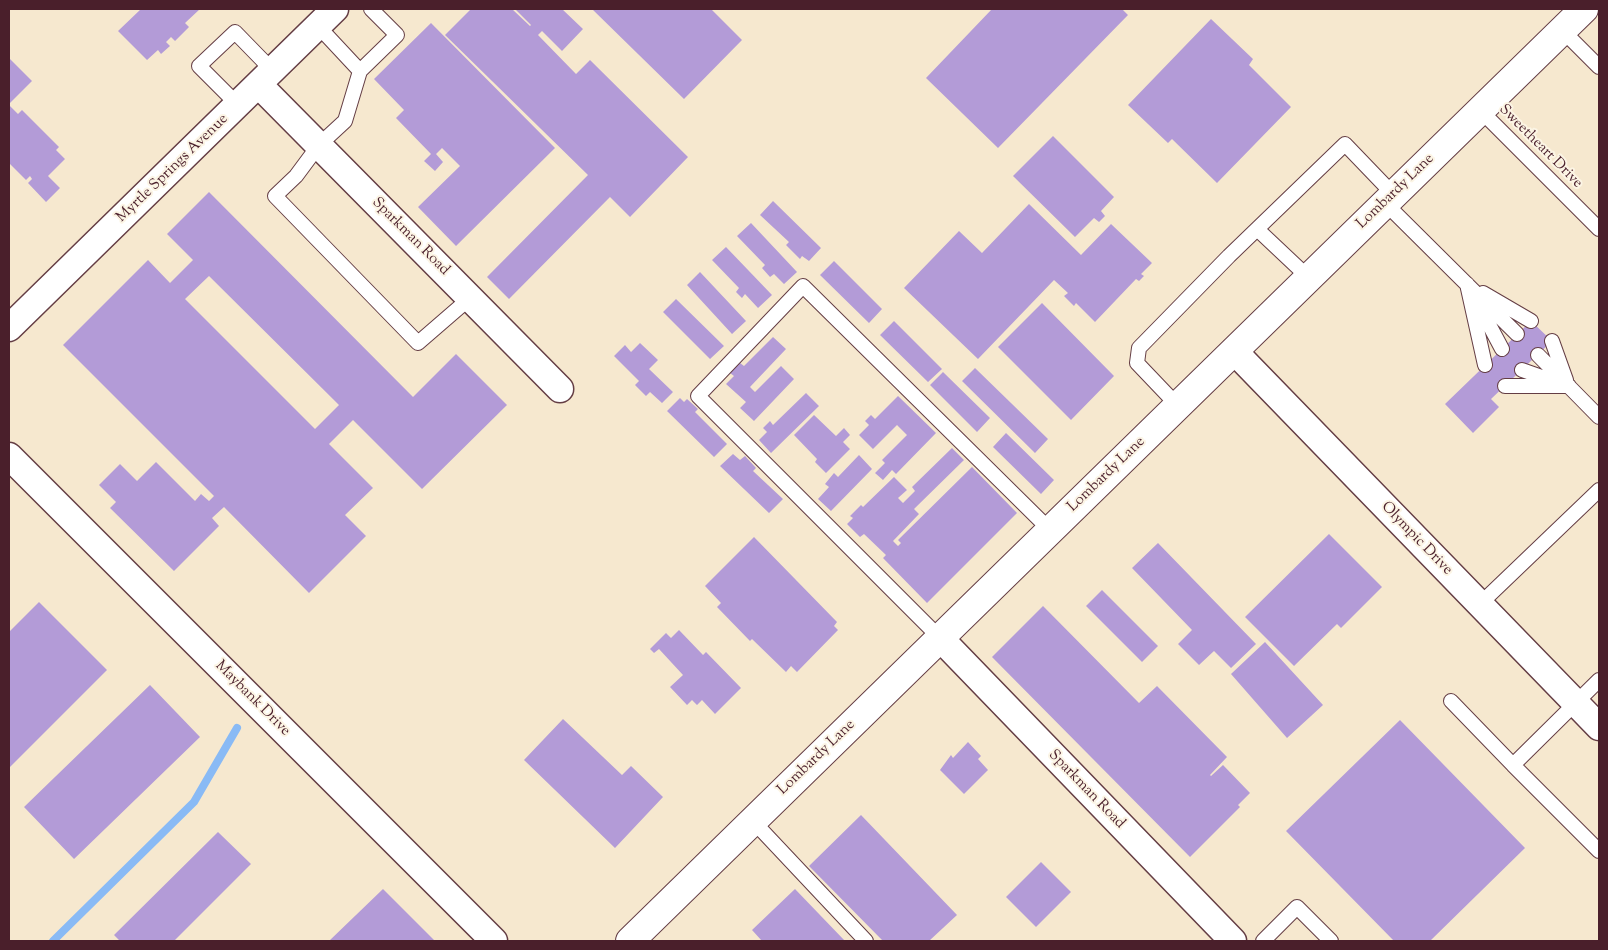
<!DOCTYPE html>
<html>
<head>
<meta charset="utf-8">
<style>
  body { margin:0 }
  #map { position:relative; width:1608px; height:950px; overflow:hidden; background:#f6e8cf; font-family:"Sorts Mill Goudy",serif }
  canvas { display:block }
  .frame { position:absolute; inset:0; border:10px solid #4a1f2b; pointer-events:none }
</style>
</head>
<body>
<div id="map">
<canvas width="1608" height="950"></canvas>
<div class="frame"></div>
</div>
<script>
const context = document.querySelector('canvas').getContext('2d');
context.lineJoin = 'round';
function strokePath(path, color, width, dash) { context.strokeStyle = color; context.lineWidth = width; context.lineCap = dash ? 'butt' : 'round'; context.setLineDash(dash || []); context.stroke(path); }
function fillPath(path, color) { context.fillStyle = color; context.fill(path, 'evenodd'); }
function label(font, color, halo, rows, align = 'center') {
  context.font = font + ' "Sorts Mill Goudy",serif'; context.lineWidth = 4; context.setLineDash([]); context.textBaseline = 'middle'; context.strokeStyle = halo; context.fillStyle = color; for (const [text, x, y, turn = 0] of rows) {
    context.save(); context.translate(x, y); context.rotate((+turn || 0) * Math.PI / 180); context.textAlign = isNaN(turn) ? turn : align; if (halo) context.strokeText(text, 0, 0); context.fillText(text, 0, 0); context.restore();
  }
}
const stream = new Path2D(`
  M 53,941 L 194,802 L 237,728`);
const building = new Path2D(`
  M 141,9 L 200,9 L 185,23 L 189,27 L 175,41 L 171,37 L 166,42 L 170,46 L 161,54 L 158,50 L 147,60 L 118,31 Z
  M 471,9 L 512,9 L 530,26 L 531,25 L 515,9 L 562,9 L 583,29 L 562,51 L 542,31 L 538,35 L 576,74 L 590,60 L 688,157 L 630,217 L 610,197 L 509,299 L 487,277 L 588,175 L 445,35 Z
  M 592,9 L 711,9 L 742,40 L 684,99 Z
  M 992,9 L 1122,9 L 1128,15 L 998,148 L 926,78 Z
  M 1211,19 L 1253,59 L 1249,65 L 1291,107 L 1217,183 L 1172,139 L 1168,143 L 1128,105 Z
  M 431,23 L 555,148 L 456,246 L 418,207 L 460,166 L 442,148 L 436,154 L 443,162 L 435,171 L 424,161 L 431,154 L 396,118 L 404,110 L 374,79 Z
  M 9,58 L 32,81 L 9,104 Z
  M 9,105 L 18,114 L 22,110 L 59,147 L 56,150 L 65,159 L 48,176 L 60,188 L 46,202 L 28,183 L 32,179 L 30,176 L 26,180 L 9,163 Z
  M 1053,136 L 1114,197 L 1101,211 L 1105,216 L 1099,222 L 1094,218 L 1075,237 L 1013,176 Z
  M 209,192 L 413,397 L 456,354 L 507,405 L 422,489 L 353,420 L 329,444 L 373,488 L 345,515 L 366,536 L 309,593 L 224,507 L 212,518 L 219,526 L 174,571 L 110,508 L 116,502 L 99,485 L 120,464 L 137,481 L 156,462 L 195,501 L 201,494 L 209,501 L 214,496 L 63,345 L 148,260 L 170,283 L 193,260 L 167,234 ZM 209,276 L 339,405 L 315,429 L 185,299 Z
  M 773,201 L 821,248 L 809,261 L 802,256 L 800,259 L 786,245 L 789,242 L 760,215 Z
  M 1029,204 L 1081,255 L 1111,224 L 1152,263 L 1141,274 L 1144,276 L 1139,281 L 1136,279 L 1095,322 L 1076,303 L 1074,306 L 1064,296 L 1068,293 L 1054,280 L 978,359 L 904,288 L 959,231 L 982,253 Z
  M 751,223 L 797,272 L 784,284 L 774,274 L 770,277 L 762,268 L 765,265 L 737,236 Z
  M 726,247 L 772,295 L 758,308 L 745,294 L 742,298 L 736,292 L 739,288 L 712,260 Z
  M 834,261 L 882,309 L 869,323 L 820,275 Z
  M 700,272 L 746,321 L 732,334 L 687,285 Z
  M 676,299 L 724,346 L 710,359 L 663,312 Z
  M 1042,303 L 1114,376 L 1071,420 L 998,347 Z
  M 894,321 L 942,369 L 928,382 L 880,335 Z
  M 1531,321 L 1552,341 L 1491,399 L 1499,407 L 1473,433 L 1445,404 Z
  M 773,337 L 786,349 L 750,387 L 755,392 L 781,366 L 794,379 L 754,421 L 740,408 L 746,402 L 726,384 L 734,376 L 730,373 L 740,363 L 744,366 Z
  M 640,343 L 658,360 L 649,369 L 673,392 L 662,403 L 650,392 L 646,396 L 635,385 L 639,381 L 614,356 L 625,345 L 631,352 Z
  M 975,368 L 1048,439 L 1035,453 L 962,381 Z
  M 943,372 L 990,418 L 977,432 L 930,385 Z
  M 806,393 L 819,406 L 771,453 L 759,440 L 767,432 L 763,428 L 770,421 L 773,425 Z
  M 898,396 L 936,433 L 896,474 L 892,470 L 883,480 L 875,473 L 885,463 L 882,460 L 907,435 L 897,425 L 873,449 L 859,435 L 869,425 L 865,421 L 871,415 L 875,419 Z
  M 680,398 L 684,402 L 687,399 L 698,409 L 695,412 L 727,444 L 714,457 L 667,411 Z
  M 814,415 L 836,436 L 844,428 L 850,435 L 843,442 L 850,449 L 826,473 L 815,462 L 817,459 L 794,435 Z
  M 1006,433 L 1054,480 L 1041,494 L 993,447 Z
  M 952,448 L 964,460 L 914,509 L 919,514 L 893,541 L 898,546 L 901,543 L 898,540 L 972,467 L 1017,513 L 927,603 L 883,558 L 886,555 L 864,534 L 860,537 L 847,524 L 853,518 L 850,516 L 861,505 L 863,507 L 894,477 L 907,490 L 898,498 L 903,503 L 915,491 L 912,487 Z
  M 733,454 L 740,460 L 745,456 L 756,468 L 753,471 L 783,499 L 769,513 L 720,466 Z
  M 859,455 L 872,469 L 831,511 L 818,499 L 829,487 L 825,484 L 834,473 L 838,477 Z
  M 1329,534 L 1382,587 L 1341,628 L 1337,624 L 1294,666 L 1245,617 Z
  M 754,537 L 837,622 L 834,626 L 838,630 L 797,672 L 791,666 L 786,672 L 752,639 L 750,641 L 717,607 L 721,603 L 705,586 Z
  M 1158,543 L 1256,644 L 1231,668 L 1214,651 L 1199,665 L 1178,644 L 1192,630 L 1132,568 Z
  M 1102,590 L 1158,646 L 1142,662 L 1086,606 Z
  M 39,602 L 107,670 L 9,768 L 9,632 Z
  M 1043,606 L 1139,703 L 1157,686 L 1227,757 L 1210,775 L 1211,776 L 1223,765 L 1250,793 L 1238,805 L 1240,807 L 1190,857 L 992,657 Z
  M 679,630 L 703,655 L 706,652 L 741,688 L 715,714 L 702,700 L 697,705 L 692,700 L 687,705 L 670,687 L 683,675 L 659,649 L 654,653 L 650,649 L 666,633 L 671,638 Z
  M 1265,642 L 1323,705 L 1287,738 L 1231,674 Z
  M 150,685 L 200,737 L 74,859 L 24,807 Z
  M 563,719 L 622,775 L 631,766 L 663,797 L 615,848 L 524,760 Z
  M 1400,720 L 1525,848 L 1430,941 L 1394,941 L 1286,831 Z
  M 968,742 L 981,756 L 978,759 L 988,770 L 964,794 L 940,770 L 951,755 L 953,758 Z
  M 861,815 L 957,915 L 929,941 L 883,941 L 809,866 Z
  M 218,832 L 251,864 L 174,941 L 120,941 L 114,935 Z
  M 1041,862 L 1071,892 L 1036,927 L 1006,897 Z
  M 383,889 L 435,941 L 329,941 Z
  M 795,889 L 845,941 L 762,941 L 752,930 Z`);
const service = new Path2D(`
  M 318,26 L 360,71 L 397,35 L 371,9
  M 1562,30 L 1599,67
  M 360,71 L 345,121 L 319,145 L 296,176 L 275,196 L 418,343 L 470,298
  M 238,105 L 199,66 L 235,32 L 273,71
  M 1480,110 L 1599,229
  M 1385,203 L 1517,334
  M 1257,229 L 1309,278
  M 1467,284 L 1485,365
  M 1483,293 L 1531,321
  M 1476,300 L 1502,349
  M 1552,341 L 1566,380
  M 1538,355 L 1599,417
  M 1522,370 L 1556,382
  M 1505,386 L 1569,386
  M 1178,406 L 1137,363 L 1139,348 L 1229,256 L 1345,144 L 1394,195
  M 1480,604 L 1599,490
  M 940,638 L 698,396 L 803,286 L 1050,530
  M 1451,701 L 1513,765 L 1599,680
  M 1513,765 L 1599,851
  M 753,821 L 866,941
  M 1263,941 L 1297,907 L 1331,941`);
const minor = new Path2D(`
  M 259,85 L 560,389
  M 9,328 L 335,9
  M 1234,351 L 1599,727
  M 9,456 L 494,941
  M 940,638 L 1233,941`);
const secondary = new Path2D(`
  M 630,941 L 1584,9`);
const streetNames = [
  ["Sweetheart Drive",1540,147,45],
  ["Myrtle Springs Avenue",173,169,-44],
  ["Lombardy Lane",1396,192,-44],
  ["Sparkman Road",410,237,45],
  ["Lombardy Lane",1107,475,-44],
  ["Olympic Drive",1416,539,46],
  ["Maybank Drive",252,699,45],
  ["Lombardy Lane",817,758,-44],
  ["Sparkman Road",1086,790,46]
];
strokePath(stream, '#89baf5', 8);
fillPath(building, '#b39bd7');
strokePath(service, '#643d44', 16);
strokePath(minor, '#643d44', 29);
strokePath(secondary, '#643d44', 30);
strokePath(service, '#fff', 14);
strokePath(minor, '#fff', 26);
strokePath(secondary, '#fff', 28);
label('15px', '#4a1f2b', '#fcf5e5', streetNames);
</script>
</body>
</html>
